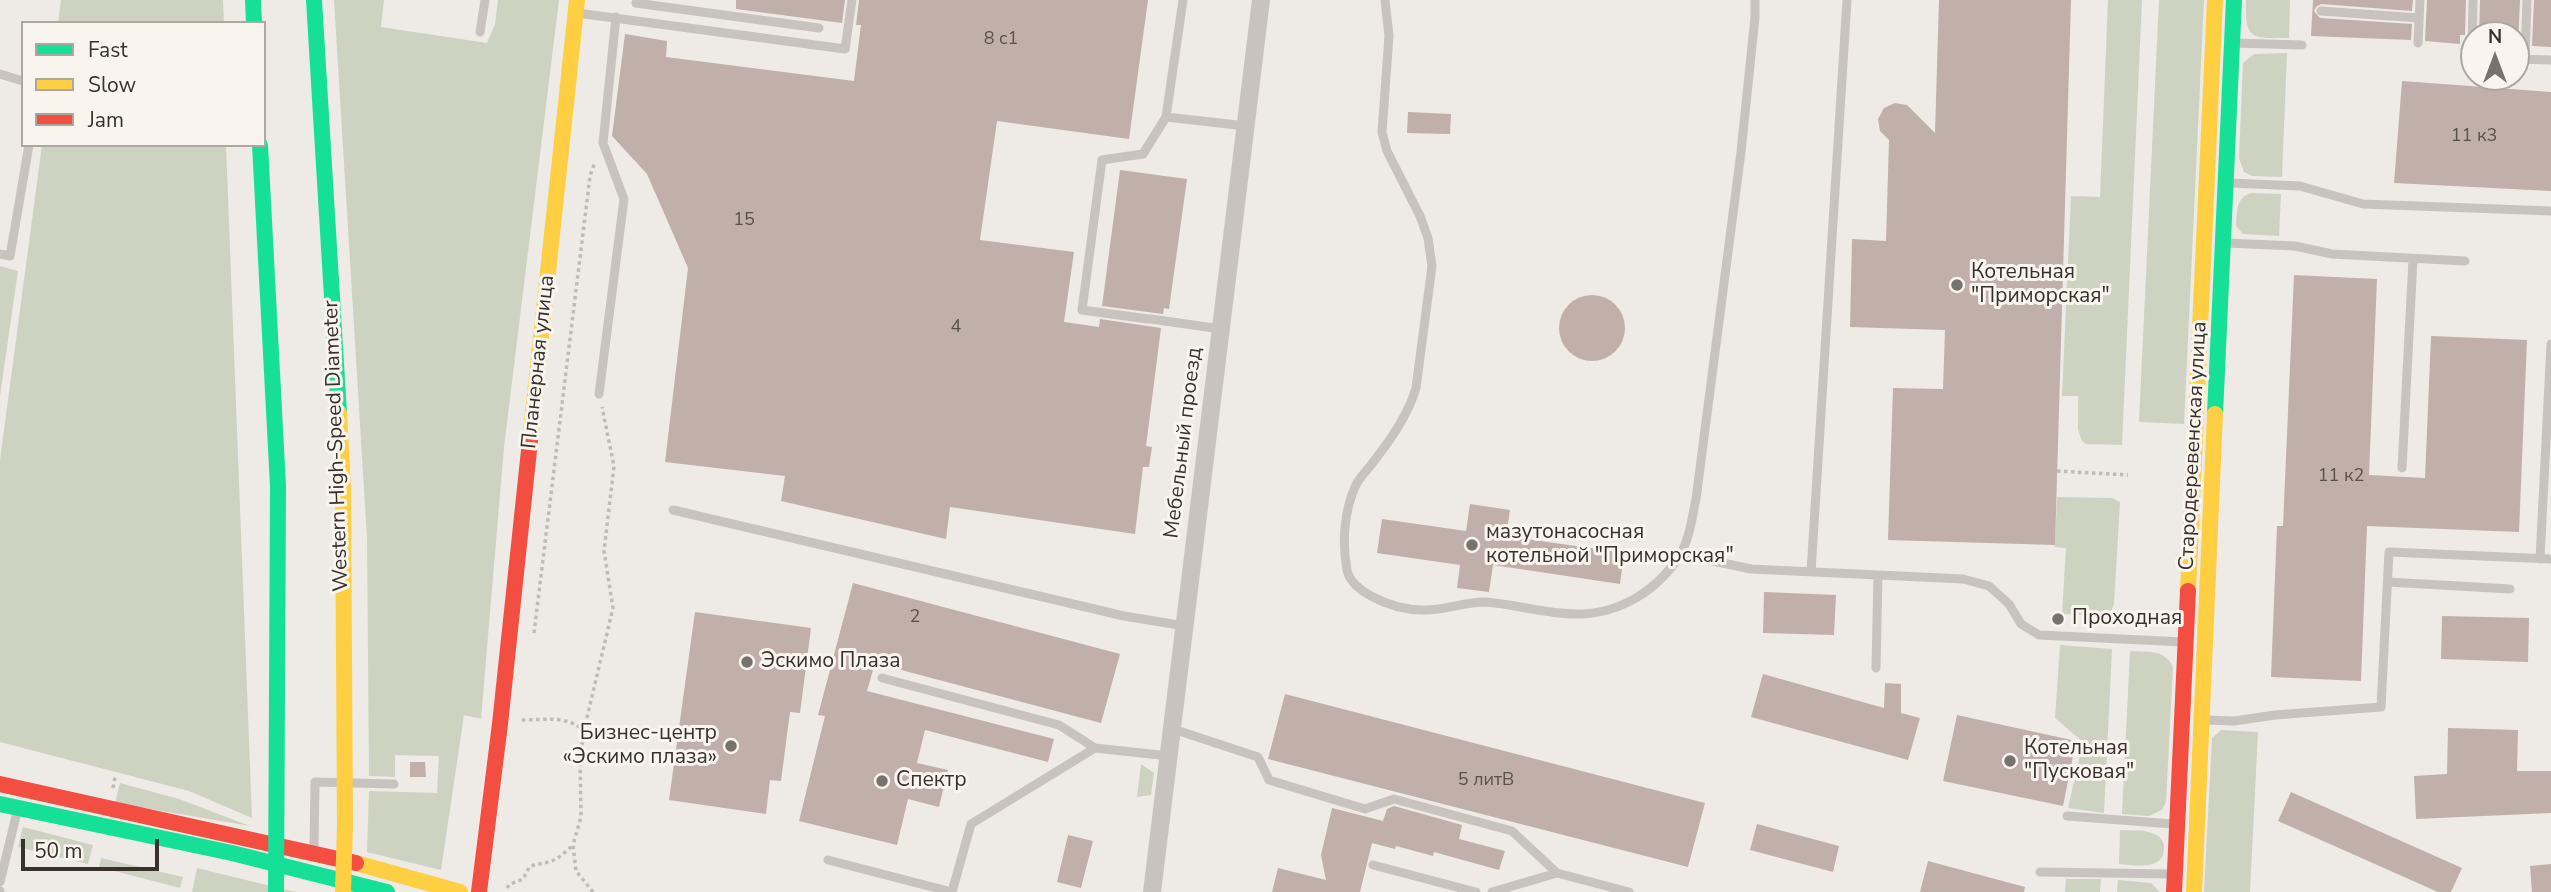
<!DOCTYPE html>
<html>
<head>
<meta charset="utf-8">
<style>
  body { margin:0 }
  #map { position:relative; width:2551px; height:892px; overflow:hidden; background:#eeeae6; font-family:"Nunito Sans",sans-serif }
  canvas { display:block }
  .legend { position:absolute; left:21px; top:21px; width:245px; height:126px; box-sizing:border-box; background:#f9f5ee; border:2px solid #aca7a0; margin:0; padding:9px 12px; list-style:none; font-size:21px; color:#38312c }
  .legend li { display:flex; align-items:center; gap:14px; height:35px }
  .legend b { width:35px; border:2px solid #aca7a0 }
  .north { position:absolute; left:2460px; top:21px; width:70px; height:70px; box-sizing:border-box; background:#f9f5ee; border:2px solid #aca7a0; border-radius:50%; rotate:0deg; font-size:19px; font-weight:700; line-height:28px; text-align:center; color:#38312c }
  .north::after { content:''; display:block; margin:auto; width:24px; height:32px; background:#78726d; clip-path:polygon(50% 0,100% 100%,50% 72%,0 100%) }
  .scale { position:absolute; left:21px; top:839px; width:138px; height:32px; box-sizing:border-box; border:4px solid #38312c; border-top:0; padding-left:9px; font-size:21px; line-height:24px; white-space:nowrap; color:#38312c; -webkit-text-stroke:5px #f9f5ee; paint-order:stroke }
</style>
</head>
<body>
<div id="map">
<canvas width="2551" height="892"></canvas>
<ul class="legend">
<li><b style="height:9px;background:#16e098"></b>Fast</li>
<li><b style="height:9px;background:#ffcf43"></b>Slow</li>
<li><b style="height:9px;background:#f24e42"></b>Jam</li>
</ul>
<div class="north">N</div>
<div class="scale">50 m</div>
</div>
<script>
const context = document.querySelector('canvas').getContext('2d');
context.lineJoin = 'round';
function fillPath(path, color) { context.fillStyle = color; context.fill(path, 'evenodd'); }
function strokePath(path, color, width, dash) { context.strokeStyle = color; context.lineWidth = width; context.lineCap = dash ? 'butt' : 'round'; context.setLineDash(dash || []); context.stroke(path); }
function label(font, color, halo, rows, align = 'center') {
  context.font = font + ' "Nunito Sans",sans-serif'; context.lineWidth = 6; context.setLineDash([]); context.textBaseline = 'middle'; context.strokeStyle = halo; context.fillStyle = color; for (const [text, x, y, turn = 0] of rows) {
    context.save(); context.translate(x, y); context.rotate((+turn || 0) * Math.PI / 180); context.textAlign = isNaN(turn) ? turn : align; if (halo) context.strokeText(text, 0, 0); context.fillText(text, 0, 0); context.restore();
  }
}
const green = new Path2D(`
  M 61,0 L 223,0 L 224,23 L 58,23 Z
  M 334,0 L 384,0 L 381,27 L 487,43 L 495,24 L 498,0 L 559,0 L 504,447 L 481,719 L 464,715 L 441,870 L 367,852 L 369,791 L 437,793 L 439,756 L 395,755 L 395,777 L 369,776 L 367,538 Z
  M 2108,0 L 2142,0 L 2122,445 L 2086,444 L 2082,441 L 2078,429 L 2078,396 L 2062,396 L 2071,196 L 2100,197 Z
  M 2159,0 L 2204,0 L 2184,424 L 2139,422 Z
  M 2246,0 L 2290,0 L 2289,38 C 2251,38 2245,41 2246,0 Z
  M 2287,53 L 2282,177 L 2252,176 L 2244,172 L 2239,158 L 2243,63 L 2254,54 Z
  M 42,145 L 226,145 L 252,818 L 189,791 L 0,742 L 0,460 Z
  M 2251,193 L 2281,194 L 2279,236 L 2243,234 L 2236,226 C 2237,211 2236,198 2251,193 Z
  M 0,266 L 18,271 L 0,396 Z
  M 2057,497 L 2112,498 L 2120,502 L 2114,604 L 2111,612 L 2106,616 L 2062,614 L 2066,548 L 2055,547 Z
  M 2060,645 L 2112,649 L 2104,813 L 2068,808 L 2083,742 L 2055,718 Z
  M 2130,651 C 2147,652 2165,649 2173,667 L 2166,802 L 2162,810 L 2149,816 L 2122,814 Z
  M 2221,730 L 2258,732 L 2250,892 L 2204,892 L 2212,738 Z
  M 1141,764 L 1154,773 L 1151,795 L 1137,797 Z
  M 120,783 L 179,799 L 250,826 L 115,803 Z
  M 23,827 L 93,845 L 88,864 L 18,847 Z
  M 2120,830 C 2131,831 2145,829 2154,834 C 2160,836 2163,840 2164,846 C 2165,872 2135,865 2119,864 Z
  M 101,858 L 183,877 L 180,888 L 99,867 Z
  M 197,868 L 295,892 L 192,892 Z
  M 2066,879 L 2101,879 L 2100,892 L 2065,892 Z
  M 2118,880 L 2151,883 L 2160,892 L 2117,892 Z`);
const building = new Path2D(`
  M 736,0 L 845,0 L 842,23 L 736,9 Z
  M 859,0 L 1148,0 L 1129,139 L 997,121 L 980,240 L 1074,252 L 1064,322 L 1099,327 L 1100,319 L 1161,328 L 1146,446 L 1152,447 L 1149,467 L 1143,467 L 1135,534 L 950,507 L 946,539 L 781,501 L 785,476 L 665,462 L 688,268 L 647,174 L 612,136 L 625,34 L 667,41 L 666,57 L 854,81 L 861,25 L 856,25 Z
  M 1939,0 L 2071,0 L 2055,545 L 1888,540 L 1893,388 L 1943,389 L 1945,330 L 1850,327 L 1852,239 L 1886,241 L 1889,140 L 1880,131 L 1878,119 L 1884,108 L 1895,103 L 1907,105 L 1935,133 Z
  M 2313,0 L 2413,0 L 2412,11 L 2321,4 L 2316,7 L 2314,11 L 2320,18 L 2412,24 L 2411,40 L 2311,36 Z
  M 2427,0 L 2466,0 L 2465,35 L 2460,35 L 2460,44 L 2425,41 Z
  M 2480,0 L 2520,0 L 2518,45 L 2516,45 L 2516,35 L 2479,35 Z
  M 2534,0 L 2551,0 L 2551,47 L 2532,46 Z
  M 2402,81 L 2551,92 L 2551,191 L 2394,183 Z
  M 1408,112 L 1451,114 L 1450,134 L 1407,133 Z
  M 1120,170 L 1187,179 L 1169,309 L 1164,308 L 1163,314 L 1102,306 Z
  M 2294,275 L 2377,279 L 2369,475 L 2425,478 L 2431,336 L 2527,340 L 2519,532 L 2367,526 L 2361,681 L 2271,677 L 2277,526 L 2283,526 Z
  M1559 328a33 33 0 1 1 66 0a33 33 0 1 1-66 0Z
  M 1470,504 L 1510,510 L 1506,536 L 1624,553 L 1620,584 L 1493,565 L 1489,592 L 1457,588 L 1460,565 L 1377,553 L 1382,519 L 1466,531 Z
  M 853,583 L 1120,654 L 1101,723 L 875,663 L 867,691 L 1054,739 L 1048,762 L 925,730 L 917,763 L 948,770 L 939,807 L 908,799 L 897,845 L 799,821 L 825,716 L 818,715 Z
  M 1764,592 L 1836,595 L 1834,635 L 1763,633 Z
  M 695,612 L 811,628 L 800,713 L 790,712 L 781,781 L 770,780 L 766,814 L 669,800 Z
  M 2442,616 L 2529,618 L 2528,662 L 2441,659 Z
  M 1763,674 L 1884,708 L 1885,683 L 1901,684 L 1901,713 L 1920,718 L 1908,760 L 1751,717 Z
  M 1285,694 L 1705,803 L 1688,867 L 1268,759 Z
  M 1957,715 L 2076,741 L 2063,806 L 1943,781 Z
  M 2448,728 L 2518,730 L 2517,771 L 2551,771 L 2551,813 L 2416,819 L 2414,776 L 2447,774 Z
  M 410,762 L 425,762 L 426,777 L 410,777 Z
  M 2291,792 L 2462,868 L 2451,892 L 2438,892 L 2278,821 Z
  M 1394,806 L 1462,825 L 1459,839 L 1505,851 L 1499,870 L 1434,852 L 1433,856 L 1396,846 L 1395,849 L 1372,843 L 1360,892 L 1272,892 L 1278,868 L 1326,880 L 1321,855 L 1332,808 L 1383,821 L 1387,809 Z
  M 1757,824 L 1839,846 L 1833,872 L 1750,850 Z
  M 1068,835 L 1093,841 L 1081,888 L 1057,882 Z
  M 1928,861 L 2025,887 L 2024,892 L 1920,892 Z
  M 2551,864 L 2551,892 L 2532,892 L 2530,866 Z`);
const path = new Path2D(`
  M 2057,471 L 2128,475
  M 534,633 L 590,176 L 595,162
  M 522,720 C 544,720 566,715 583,730
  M 113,788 L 115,777
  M 507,888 L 510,884 L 523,879 L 530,866 C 554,861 555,862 573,845
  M 593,892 L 576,871 L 573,845 L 581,817 L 580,757 L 584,730 L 613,608 L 604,551 L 614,466 L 602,407`);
const lane = new Path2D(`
  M 1183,0 L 1166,117 L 1246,126
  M 1385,0 L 1389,36 L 1382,132 L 1387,151 L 1420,216 L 1428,238 L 1432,266 L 1416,388 C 1408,415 1391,439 1374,461 C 1368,470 1359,477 1355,487 C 1344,512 1342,543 1347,570 C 1349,581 1361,591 1371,596 C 1391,607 1415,612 1438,609 C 1453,607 1469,602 1485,602 C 1516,604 1548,615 1580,614 C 1621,613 1658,590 1680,555 C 1690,538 1692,517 1696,499 L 1741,152 L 1755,17 L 1755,0
  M 2473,0 L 2472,58 L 2474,58
  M 636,3 L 819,28
  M 2321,11 L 2419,18
  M 577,13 L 845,49 L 852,0
  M 480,32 L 485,0
  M 2234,43 L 2302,45
  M 2418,43 L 2420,0
  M 2516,59 L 2551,60
  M 2525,59 L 2527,0
  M 0,74 L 23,81
  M 2230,183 L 2300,186 L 2363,204 L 2551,211
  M 2226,243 L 2295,246 L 2332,254 L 2465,261
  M 0,254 L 10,256 L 29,145
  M 1148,319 L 1082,310 L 1102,160 L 1143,154 L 1166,117
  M 1151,319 L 1221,329
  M 599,394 L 624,199 L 603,143 L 616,17
  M 2402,468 L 2413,259
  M 673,510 L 1124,616 L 1185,626
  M 1680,554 L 1751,569 L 1963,579 L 1989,586 L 2009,604 L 2021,624 L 2039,635 L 2183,642
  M 2540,559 L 2551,344
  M 1811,572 L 1847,0
  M 2388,582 L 2510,589
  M 1876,668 L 1878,575
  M 882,678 L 1059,725 L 1095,748 L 1169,756
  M 2204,720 L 2234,721 L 2275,715 L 2381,707 L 2389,552 L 2551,559
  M 1173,729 L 1258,757 L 1269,780 L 1365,809 L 1394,799 L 1512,831 L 1557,873 L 1629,892
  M 2067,816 L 2173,824
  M 314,848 L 315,782 L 394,784
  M 828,860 L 952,892
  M 1373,865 L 1476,892
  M 2040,872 L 2171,874
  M 0,882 L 17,812
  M 0,891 L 0,892
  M 952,892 L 971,824 L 1095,748
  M 1492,892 L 1557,873`);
const street = new Path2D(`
  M 1152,892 L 1261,0`);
const fast = new Path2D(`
  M 253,0 L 254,23
  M 2215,414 L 2234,0
  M 0,804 L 232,853 L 387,892`);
const slow = new Path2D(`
  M 530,441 L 577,0
  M 2188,591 L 2215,0
  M 356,863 L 460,892
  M 2194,892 L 2215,414`);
const jam = new Path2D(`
  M 0,784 L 356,863
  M 479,892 L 500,724 L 530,441
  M 2174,892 L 2188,591`);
const fastBridge = new Path2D(`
  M 314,0 L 339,413
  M 260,145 L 278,486 L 276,892`);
const slowBridge = new Path2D(`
  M 339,413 L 343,488 L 345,824 L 343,892`);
const markers = [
  [1957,285,7,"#78726d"],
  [1472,545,7,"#78726d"],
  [2058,619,7,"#78726d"],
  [747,662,7,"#78726d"],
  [731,746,7,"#78726d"],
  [2010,761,7,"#78726d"],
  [882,781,7,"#78726d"]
];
const numberNames = [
  ["8 с1",1001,40],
  ["11 к3",2474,137],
  ["15",744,221],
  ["4",956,328],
  ["11 к2",2341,477],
  ["2",915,618],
  ["5 литВ",1486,781]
];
const poiNames = [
  ["Котельная",1971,273],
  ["\"Приморская\"",1971,297],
  ["мазутонасосная",1486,533],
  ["котельной \"Приморская\"",1486,557],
  ["Проходная",2072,619],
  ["Эскимо Плаза",761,662],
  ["Бизнес-центр",717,734,"right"],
  ["«Эскимо плаза»",717,758,"right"],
  ["Котельная",2024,749],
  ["\"Пусковая\"",2024,773],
  ["Спектр",896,781]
];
const streetNames = [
  ["Планерная улица",539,362,-84],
  ["Мебельный проезд",1184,443,-83],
  ["Western High-Speed Diameter",337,446,-92],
  ["Стародеревенская улица",2194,446,-87]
];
fillPath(green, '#ced3c1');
fillPath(building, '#c0b0a9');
strokePath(path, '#c0bbb7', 3.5, [3.5, 3.5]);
strokePath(lane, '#c8c3be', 9);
strokePath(street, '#c8c3be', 18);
strokePath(fast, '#16e098', 16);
strokePath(slow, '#ffcf43', 16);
strokePath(jam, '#f24e42', 16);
strokePath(fastBridge, '#16e098', 16);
strokePath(slowBridge, '#ffcf43', 16);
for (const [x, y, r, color] of markers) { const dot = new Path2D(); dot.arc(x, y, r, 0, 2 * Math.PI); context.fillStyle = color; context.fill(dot); strokePath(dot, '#f9f5ee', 2.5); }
label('18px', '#5a514b', null, numberNames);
label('21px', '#38312c', '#f9f5ee', poiNames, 'left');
label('21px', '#38312c', '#f9f5ee', streetNames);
</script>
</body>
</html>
